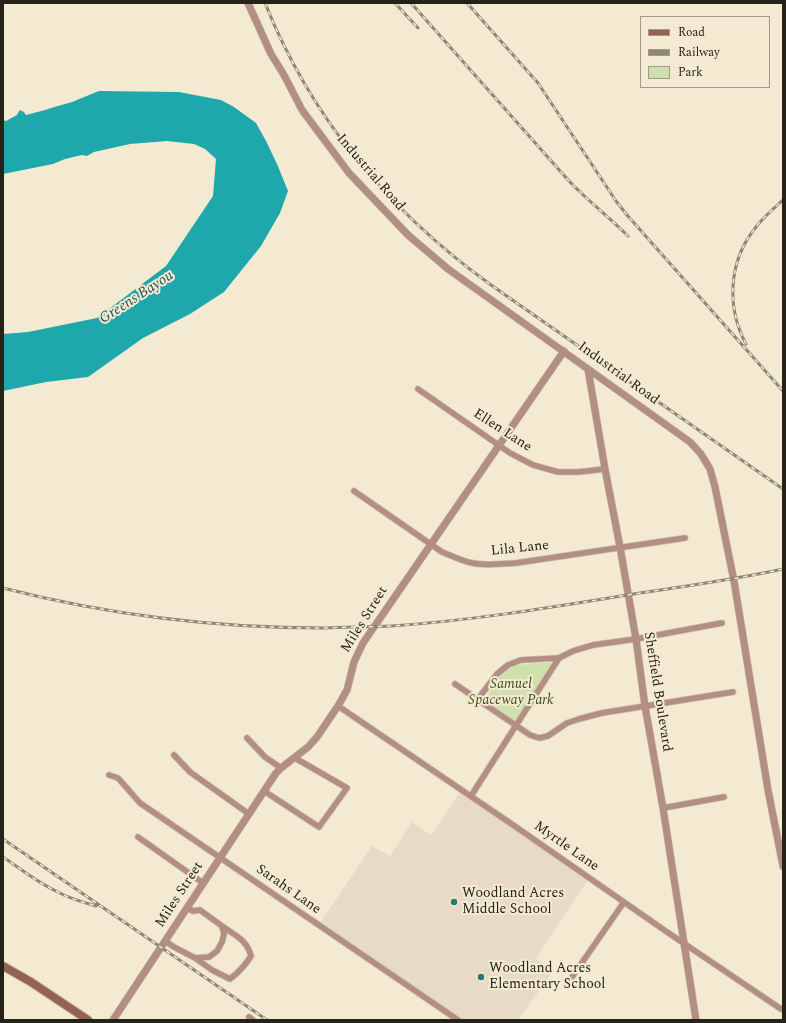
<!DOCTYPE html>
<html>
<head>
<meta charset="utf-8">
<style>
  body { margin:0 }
  #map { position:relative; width:786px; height:1023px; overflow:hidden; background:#f4ead2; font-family:Spectral,serif }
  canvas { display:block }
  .frame { position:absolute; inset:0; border:4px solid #252219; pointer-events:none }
  .legend { position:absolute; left:640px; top:16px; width:130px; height:72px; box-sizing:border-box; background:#f4ead2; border:1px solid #a19a88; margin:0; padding:5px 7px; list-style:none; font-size:12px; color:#252219 }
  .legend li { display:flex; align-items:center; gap:8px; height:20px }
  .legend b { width:20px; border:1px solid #a19a88 }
</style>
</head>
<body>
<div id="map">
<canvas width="786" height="1023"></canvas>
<div class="frame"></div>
<ul class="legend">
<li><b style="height:5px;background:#956150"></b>Road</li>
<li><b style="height:5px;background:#8e8776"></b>Railway</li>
<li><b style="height:11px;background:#cee1ad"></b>Park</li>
</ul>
</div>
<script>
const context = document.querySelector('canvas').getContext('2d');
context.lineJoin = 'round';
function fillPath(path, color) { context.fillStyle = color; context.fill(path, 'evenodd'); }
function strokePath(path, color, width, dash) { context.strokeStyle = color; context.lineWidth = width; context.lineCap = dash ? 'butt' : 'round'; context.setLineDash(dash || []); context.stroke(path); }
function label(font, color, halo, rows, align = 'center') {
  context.font = font + ' Spectral,serif'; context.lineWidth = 4; context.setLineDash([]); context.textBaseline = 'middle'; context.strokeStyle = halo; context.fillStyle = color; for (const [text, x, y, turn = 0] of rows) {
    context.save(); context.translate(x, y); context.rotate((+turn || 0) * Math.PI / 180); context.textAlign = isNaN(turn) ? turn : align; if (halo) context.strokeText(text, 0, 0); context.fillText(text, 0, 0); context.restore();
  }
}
const education = new Path2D(`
  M 460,792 L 588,880 L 536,958 L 554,970 L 518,1020 L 460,1020 L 320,923 L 372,846 L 390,856 L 412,822 L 431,835 Z`);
const green = new Path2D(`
  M 536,663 L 553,663 L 516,721 L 485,700 C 492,688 500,671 514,666 C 521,664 529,664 536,663 Z`);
const water = new Path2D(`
  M 99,91 L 179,92 L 221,100 L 234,107 L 256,123 L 266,141 L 277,164 L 288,191 L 280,213 L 261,246 L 224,292 L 190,314 L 143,338 L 88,377 L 46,382 L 3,391 L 3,334 L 28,332 L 97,318 L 166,266 L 213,196 L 216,159 L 205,149 L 194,144 L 167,141 L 130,144 L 94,152 L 87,156 L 82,155 L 65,159 L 53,164 L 3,174 L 3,120 L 6,121 L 17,115 L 18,113 L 20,110 L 24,112 L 26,115 L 45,110 L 51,108 L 72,102 Z`);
const minor = new Path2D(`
  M 418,389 L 510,453 L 533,465 L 558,472 L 578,472 L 605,469
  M 354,491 L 442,552 C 452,556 462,561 472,563 C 487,566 501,564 516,563 L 685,538
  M 455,684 L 530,735 L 539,738 L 548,736 L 567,723 L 579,719 L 602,713 L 733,692
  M 478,699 L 497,674 L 508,665 L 521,660 L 559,658 L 573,651 L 593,645 L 636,639 L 722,623
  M 338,706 L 516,827 L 667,932 L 781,1009
  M 247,738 L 265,757 L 281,768
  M 174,755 L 190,772 L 249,814
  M 109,775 L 118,778 L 140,803 L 458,1020
  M 264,791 L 319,827 L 347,788 L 295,758
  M 471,796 L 559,658
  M 663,808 L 724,797
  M 138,837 L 203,883
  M 165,941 L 174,947 L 195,958 L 209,957 L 217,951 L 222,942 L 224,934 L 222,926 L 200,910 L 193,911 L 187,908
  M 195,958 L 212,970 L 230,979 C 239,972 245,966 251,956 C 247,940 236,936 222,926
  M 572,977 L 624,902
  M 249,1017 L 253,1020`);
const tertiary = new Path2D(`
  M 248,3 L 271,54 L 284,75 L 302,110 L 349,173 L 408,235 L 448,269 L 690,442 L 701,454 L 710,469 L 715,487 L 734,581 L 768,790 L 783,866
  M 588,369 L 605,469 L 620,547 L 636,639 L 645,706 L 663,808 L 696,1020
  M 113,1020 L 276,773 L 281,768 L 308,747 L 317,737 L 338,706 L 347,690 L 354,662 L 363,643 L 564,351`);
const secondary = new Path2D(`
  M 3,966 L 31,982 L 88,1020`);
const rail = new Path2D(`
  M 265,3 C 312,120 390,212 491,285 L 783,489
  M 395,3 L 418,28
  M 411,3 L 569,181 C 588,201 609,217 628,236
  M 467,3 L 538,83 L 616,201 L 627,215 L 783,391
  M 746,344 C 727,309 728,264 753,231 C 761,219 772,210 783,200
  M 3,588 C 108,615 216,628 324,628 C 347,627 369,627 391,626 C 467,621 541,609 615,597 C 671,588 728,581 783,569
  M 3,839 L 267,1020
  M 3,857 C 21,869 38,883 58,892 C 70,899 83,902 96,906`);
const markers = [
  [454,902,4,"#297475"],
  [481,977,4,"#297475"]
];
const streetNames = [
  ["Industrial Road",370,173,49],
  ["Industrial Road",618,374,36],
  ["Ellen Lane",502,431,33],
  ["Lila Lane",520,549,-6],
  ["Miles Street",365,620,-58],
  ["Sheffield Boulevard",657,692,81],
  ["Myrtle Lane",566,847,35],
  ["Sarahs Lane",288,890,35],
  ["Miles Street",180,895,-57]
];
const parkNames = [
  ["Samuel",511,685],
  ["Spaceway Park",511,701]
];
const poiNames = [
  ["Woodland Acres",462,894],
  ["Middle School",462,910],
  ["Woodland Acres",489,969],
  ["Elementary School",489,985]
];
const waterNames = [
  ["Greens Bayou",137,298,-33]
];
fillPath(education, '#e7dbc7');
fillPath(green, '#cee1ad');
fillPath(water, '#1fa8ac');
strokePath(minor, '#cfc6b1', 7);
strokePath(tertiary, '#cfc6b1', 8);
strokePath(secondary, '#cfc6b1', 10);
strokePath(minor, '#b38e82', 5.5);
strokePath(tertiary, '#b38e82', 7);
strokePath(secondary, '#956150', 8);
strokePath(rail, '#8e8776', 3);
strokePath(rail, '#f4ead2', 1.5, [4.5]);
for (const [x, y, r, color] of markers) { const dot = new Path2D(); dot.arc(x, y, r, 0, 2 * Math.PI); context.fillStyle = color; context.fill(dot); strokePath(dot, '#f4ead2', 1.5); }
label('14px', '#252219', '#f4ead2', streetNames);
label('italic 14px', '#3a4b12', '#f4ead2', parkNames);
label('14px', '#252219', '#f4ead2', poiNames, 'left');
label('italic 15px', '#1a4f51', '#f4ead2', waterNames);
</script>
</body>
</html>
